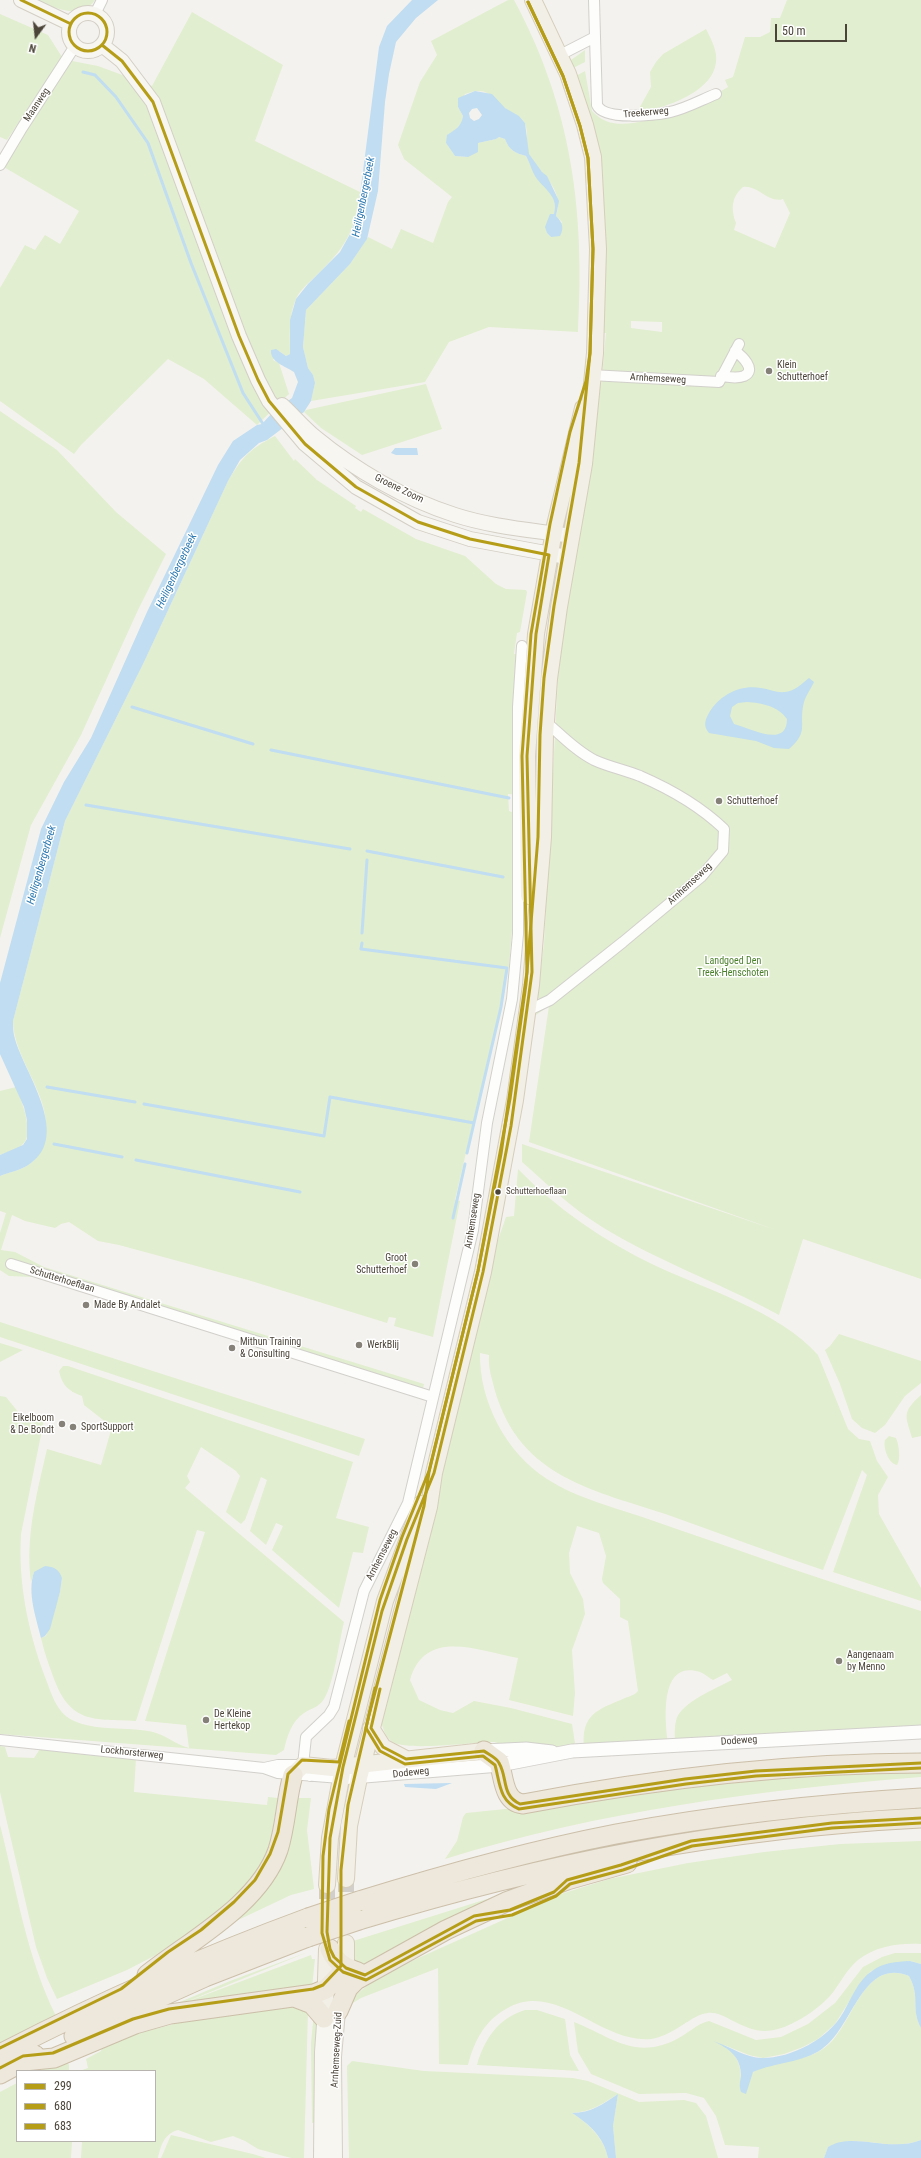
<!DOCTYPE html>
<html>
<head>
<meta charset="utf-8">
<style>
  body { margin:0 }
  #map { position:relative; width:921px; height:2158px; overflow:hidden; background:#f4f2ee; font-family:"Roboto Condensed",sans-serif }
  canvas { display:block }
  .legend { position:absolute; left:16px; top:2070px; width:140px; height:72px; box-sizing:border-box; background:#fff; border:1px solid #b7b4b0; margin:0; padding:5px 7px; list-style:none; font-size:12px; color:#4b4439 }
  .legend li { display:flex; align-items:center; gap:8px; height:20px }
  .legend b { width:20px; border:1px solid #b7b4b0 }
  .north { position:absolute; left:16px; top:16px; width:40px; height:40px; -webkit-text-stroke:3px #fff; paint-order:stroke; rotate:195deg; font-size:11px; font-weight:700; line-height:16px; text-align:center; color:#4b4439 }
  .north::after { content:''; display:block; margin:auto; width:14px; height:18px; background:#4b4439; clip-path:polygon(50% 0,100% 100%,50% 72%,0 100%) }
  .scale { position:absolute; left:775px; top:24px; width:72px; height:18px; box-sizing:border-box; border:2px solid #4b4439; border-top:0; padding-left:5px; font-size:12px; line-height:14px; white-space:nowrap; color:#4b4439; -webkit-text-stroke:3px #fff; paint-order:stroke }
</style>
</head>
<body>
<div id="map">
<canvas width="921" height="2158"></canvas>
<ul class="legend">
<li><b style="height:5px;background:#b59d17"></b>299</li>
<li><b style="height:5px;background:#b59d17"></b>680</li>
<li><b style="height:5px;background:#b59d17"></b>683</li>
</ul>
<div class="north">N</div>
<div class="scale">50 m</div>
</div>
<script>
const context = document.querySelector('canvas').getContext('2d');
context.lineJoin = 'round';
function fillPath(path, color) { context.fillStyle = color; context.fill(path, 'evenodd'); }
function strokePath(path, color, width, dash) { context.strokeStyle = color; context.lineWidth = width; context.lineCap = dash ? 'butt' : 'round'; context.setLineDash(dash || []); context.stroke(path); }
function label(font, color, halo, rows, align = 'center') {
  context.font = font + ' "Roboto Condensed",sans-serif'; context.lineWidth = 3; context.setLineDash([]); context.textBaseline = 'middle'; context.strokeStyle = halo; context.fillStyle = color; for (const [text, x, y, turn = 0] of rows) {
    context.save(); context.translate(x, y); context.rotate((+turn || 0) * Math.PI / 180); context.textAlign = isNaN(turn) ? turn : align; if (halo) context.strokeText(text, 0, 0); context.fillText(text, 0, 0); context.restore();
  }
}
const green = new Path2D(`
  M 34,0 L 95,0 C 80,22 53,6 34,0 Z
  M 508,0 L 514,0 C 572,108 585,211 578,332 L 489,327 L 449,342 L 425,382 L 311,401 L 315,383 L 313,375 L 308,368 L 303,347 L 306,310 L 350,264 L 368,237 L 392,249 L 401,229 L 433,243 L 448,202 L 452,197 L 404,159 L 398,145 L 420,82 L 437,55 L 431,41 ZM 475,91 C 479,91 484,91 487,93 C 495,97 500,105 506,109 C 513,114 522,116 525,124 C 529,133 525,146 529,155 C 541,176 565,188 556,216 L 562,222 L 551,237 L 547,233 L 556,209 L 555,201 L 547,188 L 537,178 L 526,156 C 515,153 509,150 505,139 L 499,137 L 496,139 L 478,143 L 468,157 L 455,156 L 446,143 L 448,135 C 456,129 461,127 463,116 L 458,107 L 465,94 Z
  M 787,0 L 921,0 L 921,1279 L 803,1239 L 779,1315 C 717,1281 648,1258 590,1219 C 566,1203 544,1181 522,1162 L 522,1144 L 776,1230 L 529,1142 L 549,1006 L 536,1015 L 540,999 L 537,998 L 544,944 L 558,678 L 565,612 L 597,386 L 601,386 L 606,333 L 601,333 L 605,280 L 602,192 L 576,76 L 585,71 L 592,111 C 598,117 605,122 613,123 C 642,129 703,102 728,87 L 725,80 L 733,77 L 745,37 L 760,37 L 770,32 L 771,18 L 780,18 ZM 743,187 C 758,185 769,204 783,199 L 790,213 L 775,248 L 734,230 L 736,223 C 731,210 731,197 743,187 ZM 631,321 L 662,322 L 662,332 L 631,328 Z
  M 192,12 L 283,65 L 255,141 L 360,192 C 355,230 347,245 320,272 C 312,280 300,289 296,299 C 288,317 290,335 290,354 L 286,356 L 279,351 L 273,360 L 279,363 L 289,394 L 257,425 L 204,379 L 168,359 L 81,445 L 74,454 L 0,401 L 0,288 L 25,245 L 35,250 L 45,235 L 60,244 L 79,211 L 2,166 L 72,61 L 98,66 L 152,86 Z
  M 0,14 L 48,35 L 62,57 L 7,140 L 0,137 Z
  M 706,29 C 710,37 715,46 716,55 C 720,92 663,108 636,114 L 651,87 L 650,72 L 656,62 L 663,54 Z
  M 585,50 L 585,62 L 573,68 L 571,60 Z
  M 426,384 L 442,429 L 362,455 L 321,428 L 304,412 L 306,410 Z
  M 0,411 L 57,450 L 116,512 L 166,554 L 138,610 L 81,735 L 31,825 L 0,938 Z
  M 275,436 L 294,461 L 295,459 L 317,480 L 356,506 L 355,508 L 361,512 L 363,509 L 416,539 L 465,556 L 496,584 L 506,589 L 526,590 L 527,592 L 520,632 L 517,633 L 514,654 L 528,654 L 522,795 L 508,794 L 509,811 L 512,812 L 516,882 L 509,966 L 477,1114 L 475,1114 L 455,1200 L 460,1201 L 433,1337 L 394,1326 L 396,1318 L 389,1317 L 387,1323 L 248,1280 L 119,1245 L 98,1241 L 69,1222 L 61,1224 L 55,1228 L 25,1221 L 12,1215 L 1,1250 L 15,1252 L 44,1267 L 424,1384 L 421,1398 L 33,1277 L 9,1276 L 0,1270 L 0,1233 L 6,1213 L 0,1211 L 0,1176 C 10,1172 22,1170 31,1163 C 37,1159 39,1154 41,1148 C 61,1104 14,1065 13,1021 L 65,821 L 144,662 L 228,481 C 243,456 250,449 275,436 Z
  M 16,1087 C 21,1100 35,1133 23,1144 C 18,1150 7,1152 0,1155 L 0,1091 Z
  M 518,1169 C 557,1209 604,1241 654,1265 C 707,1290 779,1311 818,1355 L 848,1429 L 859,1439 L 870,1441 L 877,1461 L 888,1477 L 878,1495 L 879,1514 L 921,1588 L 921,1601 L 833,1572 L 867,1475 L 862,1470 L 823,1570 C 772,1553 722,1534 671,1516 C 595,1490 521,1479 495,1391 C 492,1378 488,1369 489,1355 L 480,1353 C 479,1401 506,1453 547,1479 C 578,1499 617,1508 651,1520 C 741,1551 830,1583 921,1611 L 921,1731 L 675,1743 C 675,1736 674,1728 676,1721 C 679,1703 717,1688 732,1680 L 727,1673 L 713,1680 C 709,1678 705,1674 700,1672 C 659,1659 665,1720 668,1743 L 584,1748 C 581,1714 597,1710 625,1698 C 630,1696 635,1695 638,1691 L 628,1621 L 620,1617 L 620,1599 L 603,1583 L 602,1579 L 606,1556 L 599,1533 L 577,1526 L 569,1553 L 570,1573 L 583,1599 L 585,1614 L 572,1650 L 575,1693 L 573,1716 L 509,1700 L 518,1658 C 479,1651 425,1627 410,1680 L 419,1700 L 440,1710 L 453,1713 L 474,1701 L 511,1708 L 572,1724 L 575,1743 L 574,1749 L 507,1746 L 494,1742 C 473,1742 404,1752 391,1741 C 385,1736 383,1728 381,1722 L 490,1263 L 506,1217 L 514,1216 Z
  M 0,1322 L 365,1439 L 359,1456 L 0,1337 Z
  M 839,1334 L 921,1361 L 921,1383 L 905,1396 L 885,1425 L 875,1433 L 862,1428 L 852,1419 L 840,1384 L 825,1350 L 830,1346 Z
  M 0,1343 L 23,1350 L 0,1362 Z
  M 63,1366 L 68,1366 L 353,1462 L 336,1518 L 369,1527 L 363,1553 L 353,1552 L 339,1608 L 272,1550 L 283,1526 L 276,1523 L 266,1545 L 250,1531 L 267,1480 L 261,1477 L 245,1520 L 241,1524 L 226,1512 L 240,1476 L 236,1471 L 201,1447 L 187,1476 L 190,1482 L 185,1488 L 344,1622 C 339,1642 334,1683 324,1699 C 319,1707 312,1708 304,1713 C 292,1721 287,1736 284,1750 L 276,1755 L 0,1734 L 0,1396 L 6,1397 L 19,1413 L 44,1420 L 21,1534 C 18,1583 28,1631 45,1677 C 51,1692 56,1712 72,1720 C 96,1732 127,1726 153,1732 C 165,1735 177,1745 189,1748 L 186,1725 L 145,1721 L 205,1532 L 197,1530 L 136,1721 C 94,1719 71,1724 54,1679 C 49,1665 44,1652 41,1638 L 46,1636 L 60,1592 L 62,1578 L 34,1572 L 31,1582 C 25,1537 37,1493 47,1449 L 101,1465 L 112,1427 L 84,1405 L 82,1396 C 68,1391 62,1385 59,1371 Z
  M 921,1395 L 921,1436 L 912,1438 C 906,1416 901,1413 921,1395 Z
  M 889,1436 L 896,1438 C 899,1445 901,1459 897,1465 C 888,1463 883,1448 885,1440 Z
  M 0,1746 L 5,1747 L 8,1757 L 34,1758 L 40,1749 L 136,1758 L 134,1792 L 267,1805 L 268,1797 L 278,1798 L 271,1838 L 266,1855 L 261,1866 L 246,1887 L 205,1922 L 156,1955 L 127,1970 L 57,1999 L 47,1978 L 36,1947 L 0,1792 Z
  M 921,1769 L 921,1777 C 760,1790 599,1811 445,1859 L 457,1841 L 463,1817 L 466,1813 L 525,1807 L 660,1784 Z
  M 293,1798 L 311,1798 L 307,1830 L 314,1889 L 291,1895 L 217,1930 L 241,1914 Z
  M 0,1825 C 17,1891 26,1955 56,2016 L 0,2045 Z
  M 921,1841 L 921,1944 C 899,1943 876,1946 858,1960 C 846,1970 840,1984 830,1996 C 820,2007 804,2018 791,2024 C 766,2036 753,2031 731,2020 C 724,2016 715,2012 708,2013 C 692,2014 674,2036 651,2039 C 600,2044 556,1979 506,2009 C 484,2021 474,2042 468,2065 L 439,2064 L 438,1968 L 361,1998 L 353,2003 L 345,2017 L 352,1998 L 368,1985 L 405,1964 L 561,1894 L 609,1879 L 688,1863 L 764,1852 L 840,1844 Z
  M 522,1888 L 448,1918 L 367,1964 L 360,1966 L 353,1964 L 350,1942 Z
  M 308,1952 L 181,2004 L 311,1955 L 312,1959 L 315,1959 L 312,1987 L 156,2012 L 230,1981 Z
  M 895,1953 L 921,1953 L 921,1964 L 910,1961 L 871,1971 L 857,1989 L 835,2024 L 818,2039 L 803,2047 L 784,2054 L 763,2058 L 749,2055 L 724,2045 C 741,2058 742,2070 740,2090 C 744,2085 750,2074 755,2071 C 779,2057 811,2065 833,2040 C 855,2015 866,1959 909,1976 C 921,1998 910,2007 921,2028 L 921,2140 C 887,2153 860,2132 828,2147 L 824,2158 L 758,2158 L 759,2147 L 725,2145 L 716,2116 L 704,2098 L 686,2093 L 639,2094 L 591,2074 L 578,2052 L 574,2022 C 610,2036 634,2060 675,2040 C 686,2035 698,2023 709,2021 L 756,2040 L 781,2037 L 808,2024 L 835,2003 L 863,1967 L 882,1957 Z
  M 283,2004 L 308,2010 L 304,2158 L 291,2158 L 258,2149 L 245,2141 L 233,2136 L 211,2142 L 178,2130 C 164,2134 161,2145 158,2158 L 81,2158 L 82,2141 L 155,2141 L 155,2071 L 79,2071 L 88,2068 L 86,2059 L 101,2051 L 102,2047 L 136,2034 L 189,2020 Z
  M 525,2010 L 537,2010 L 565,2019 L 570,2055 L 579,2071 L 477,2065 C 484,2040 498,2018 525,2010 Z
  M 314,2012 L 318,2020 L 315,2122 L 312,2123 L 311,2043 Z
  M 65,2058 L 69,2065 L 69,2071 L 39,2071 Z
  M 352,2061 L 424,2071 L 573,2078 L 588,2081 L 639,2102 L 684,2100 L 696,2103 L 706,2116 L 718,2158 L 616,2158 L 613,2126 L 618,2094 C 602,2104 591,2112 572,2113 C 589,2124 604,2138 608,2158 L 349,2158 L 347,2066 Z
  M 17,2083 L 17,2141 L 72,2141 L 71,2158 L 0,2158 L 0,2092 Z
  M 171,2135 L 253,2154 L 266,2158 L 161,2158 Z`);
const water = new Path2D(`
  M 412,0 L 438,0 L 416,18 L 396,42 L 389,74 L 385,102 L 378,191 L 367,239 L 350,264 L 306,310 L 303,347 L 308,368 L 313,375 L 315,383 L 311,401 L 304,412 L 267,440 L 259,443 L 240,460 L 228,481 L 144,662 L 65,821 L 13,1021 C 13,1027 13,1033 15,1039 C 24,1072 71,1134 31,1163 C 22,1170 10,1172 0,1176 L 0,1155 L 23,1145 L 27,1139 L 27,1120 L 24,1107 L 0,1054 L 0,983 L 41,829 L 64,782 L 91,738 L 147,612 L 218,465 L 233,441 L 257,425 L 262,424 L 273,412 L 292,398 L 298,382 L 294,372 C 285,366 270,362 271,350 L 276,349 L 286,356 L 290,354 L 290,320 L 296,299 L 308,284 L 340,252 L 350,234 L 355,221 L 359,202 L 379,47 L 387,26 Z
  M 475,91 L 492,94 L 505,108 L 519,116 L 525,123 L 529,154 L 542,172 L 547,176 L 559,201 L 556,216 C 563,223 564,228 560,236 L 551,237 L 547,233 L 545,227 L 550,214 L 554,214 C 559,198 546,190 537,179 C 532,172 530,163 526,156 C 515,153 509,150 505,139 L 499,137 L 496,139 L 478,143 L 478,152 L 468,157 L 455,156 L 446,143 L 447,135 C 456,129 461,127 463,116 L 458,107 L 458,98 ZM 477,108 L 482,115 L 479,119 L 474,121 L 470,118 L 469,113 L 472,109 Z
  M 395,448 L 417,448 L 418,455 L 396,455 L 391,453 Z
  M 809,678 L 814,682 C 811,689 806,695 804,702 C 798,725 810,731 789,749 L 774,748 L 756,741 L 709,733 C 703,726 705,720 709,713 C 719,695 741,684 761,688 C 769,689 777,693 785,692 C 793,692 803,683 809,678 ZM 747,702 C 762,703 778,706 787,719 C 787,749 750,728 734,724 L 730,716 L 732,707 L 738,703 Z
  M 45,1566 C 54,1567 59,1569 62,1578 L 60,1592 L 50,1629 L 45,1636 L 41,1638 C 36,1617 27,1593 34,1572 Z
  M 452,1783 L 436,1789 L 405,1787 L 404,1784 Z
  M 910,1961 L 921,1964 L 921,2028 C 910,2007 921,1998 909,1976 C 862,1957 853,2028 822,2049 C 802,2063 776,2062 753,2072 L 746,2094 L 741,2092 C 739,2087 740,2081 741,2076 C 741,2057 730,2049 713,2041 C 729,2046 746,2058 762,2058 C 792,2058 828,2039 843,2013 C 851,1999 858,1980 872,1971 C 884,1962 896,1962 910,1961 Z
  M 618,2094 L 613,2126 L 616,2158 L 608,2158 C 604,2137 589,2124 572,2113 C 591,2113 603,2104 618,2094 Z
  M 921,2140 L 921,2158 L 824,2158 L 828,2147 C 853,2131 889,2153 921,2140 Z`);
const stream = new Path2D(`
  M 83,72 L 95,75 L 116,97 L 148,143 L 191,263 L 243,393 L 265,427
  M 132,707 L 253,744
  M 271,750 L 509,798
  M 86,805 L 350,849
  M 367,851 L 503,877
  M 362,933 L 367,860
  M 362,943 L 361,949 L 507,968 L 501,1007 L 467,1153
  M 47,1087 L 135,1102
  M 144,1104 L 324,1136 L 330,1097 L 474,1123
  M 54,1144 L 122,1157
  M 136,1160 L 300,1192
  M 453,1218 L 465,1164`);
const primaryTunnel = new Path2D(`
  M 346,1916 L 346,1879
  M 327,1923 L 327,1885`);
const minor = new Path2D(`
  M 95,14 L 102,0
  M 595,37 L 597,105 C 604,121 655,115 670,112 C 685,109 701,100 716,94
  M 560,55 L 595,37 L 594,0
  M 0,165 L 22,128 L 75,46
  M 591,375 L 719,382 L 739,344
  M 721,376 C 728,377 737,379 744,376 C 757,370 742,356 735,351
  M 527,1011 L 550,1000 L 623,942 L 701,877 L 723,851 L 724,829 C 701,807 670,789 640,776 C 625,770 609,767 594,760 C 576,751 561,735 546,722
  M 11,1264 L 433,1397
  M 0,1740 L 264,1768 L 278,1765 L 303,1765
  M 264,1768 L 278,1773 L 340,1778
  M 310,1776 L 303,1765 L 306,1737 L 329,1715 L 334,1707 L 364,1591 L 408,1503 L 473,1230 L 487,1123 L 512,999 L 518,934 L 518,707 L 522,646`);
const tertiary = new Path2D(`
  M 484,1751 L 526,1749 L 552,1752
  M 340,1778 L 500,1765 L 572,1751 L 921,1732`);
const secondary = new Path2D(`
  M 21,0 L 71,24
  M69 32a19 19 0 1 1 38 0a19 19 0 1 1-38 0Z
  M 102,45 L 122,61 L 153,102 L 239,336 L 258,380 L 269,401 L 305,444 L 356,487 L 418,522 L 470,539 L 567,557
  M 282,405 C 293,415 303,427 315,437 C 355,470 405,499 455,515 C 492,527 532,530 571,536
  M 321,2158 L 322,2052 L 325,2010
  M 335,2158 L 334,2057 L 338,2011`);
const primary = new Path2D(`
  M 529,896 L 527,756 L 536,634 L 555,525 L 583,408
  M 371,1728 L 383,1747 L 406,1759
  M 293,1775 L 303,1765 L 332,1768 L 484,1751
  M 346,1879 L 349,1826 L 359,1778 L 429,1507 L 434,1473 L 483,1272 L 515,1100 L 531,985 L 543,837 L 545,735 L 549,679 L 559,607 L 584,464 L 595,353 L 598,249 L 593,157 L 585,125 L 568,74 L 533,0
  M 327,1885 L 330,1838 L 343,1767 L 385,1601 L 421,1504
  M 343,1975 L 346,1968 L 346,1943
  M 325,2010 L 327,1949`);
const motorway = new Path2D(`
  M 484,1751 L 499,1762 C 504,1777 503,1802 523,1804 C 654,1779 787,1763 921,1763
  M 359,1901 C 443,1875 529,1851 616,1834 C 717,1815 818,1804 921,1798
  M 359,1920 C 545,1863 726,1828 921,1818
  M 330,1949 C 335,1962 345,1968 358,1972
  M 147,1975 C 191,1940 259,1905 278,1850 C 286,1825 286,1799 293,1775
  M 294,1997 L 312,2004 L 324,2018
  M 338,2011 L 348,1988 L 356,1980 L 446,1930 L 506,1902 L 567,1880 L 627,1863
  M 74,2036 L 205,1977 L 308,1937
  M 0,2054 C 100,2002 202,1957 308,1918
  M 24,2061 L 54,2058 L 135,2024 L 170,2014 L 314,1994 L 326,1989 L 346,1968
  M 0,2074 L 35,2055`);
const motorwayBridge = new Path2D(`
  M 308,1918 L 359,1901
  M 308,1937 L 359,1920`);
const bus1 = new Path2D(`
  M 21,0 L 71,24
  M69 32a19 19 0 1 1 38 0a19 19 0 1 1-38 0Z
  M 102,45 L 122,61 L 153,102 L 239,336 L 258,380 L 269,401 L 305,444 L 356,487 L 418,522 L 470,539 L 549,555 L 536,634 L 527,756 L 532,972 L 511,1126 L 483,1272 L 434,1473 L 407,1539 L 382,1611 L 343,1767 L 330,1838 L 327,1932 L 330,1949 L 334,1957 L 346,1968 L 365,1975 L 474,1916 L 510,1910 L 554,1892 L 567,1880 L 621,1865 L 691,1841 L 832,1823 L 921,1818
  M 380,1689 L 371,1728 L 383,1747 L 406,1759 L 484,1751 C 488,1754 497,1758 499,1763 C 508,1778 501,1795 520,1804 L 685,1779 L 756,1771 L 921,1763`);
const bus2 = new Path2D(`
  M 528,2 L 563,76 L 580,126 L 588,158 L 593,249 L 590,353 L 586,381 L 570,432 L 550,524 L 531,634 L 522,756 L 527,972 L 501,1154 L 478,1271 L 429,1471 L 402,1537 L 380,1600 L 329,1809 L 323,1856 L 322,1933 L 330,1960 L 343,1972 L 366,1980 L 476,1921 L 512,1915 L 556,1896 L 570,1884 L 623,1870 L 692,1846 L 832,1828 L 921,1823
  M 375,1688 L 366,1728 L 380,1751 L 405,1764 L 483,1756 L 495,1765 C 500,1783 499,1801 519,1809 L 686,1784 L 756,1776 L 921,1768`);
const bus3 = new Path2D(`
  M 0,2048 L 121,1989 L 168,1952 L 201,1930 L 234,1902 L 255,1880 L 270,1854 L 278,1832 L 288,1774 L 302,1760 L 339,1762 L 349,1721
  M 0,2068 L 23,2056 L 53,2053 L 133,2019 L 169,2009 L 313,1989 L 323,1985 L 341,1966 L 341,1870 L 348,1805 L 369,1715 L 424,1506 L 429,1472 L 478,1271 L 510,1099 L 526,984 L 538,837 L 540,735 L 544,678 L 554,606 L 579,463 L 590,353 L 593,249 L 588,158 L 580,126 L 563,76 L 528,2`);
const markers = [
  [769,371,4,"#868178"],
  [719,801,4,"#868178"],
  [498,1192,3.5,"#4b4439"],
  [415,1264,4,"#868178"],
  [86,1305,4,"#868178"],
  [359,1345,4,"#868178"],
  [232,1348,4,"#868178"],
  [62,1424,4,"#868178"],
  [73,1427,4,"#868178"],
  [839,1661,4,"#868178"],
  [206,1720,4,"#868178"]
];
const busNames = [
  ["Schutterhoeflaan",506,1192]
];
const streetNames = [
  ["Maanweg",37,105,-56],
  ["Treekerweg",646,113,-5],
  ["Arnhemseweg",658,379,3],
  ["Groene Zoom",399,489,26],
  ["Arnhemseweg",690,884,-43],
  ["Arnhemseweg",473,1221,-81],
  ["Schutterhoeflaan",62,1280,17],
  ["Arnhemseweg",382,1555,-63],
  ["Dodeweg",739,1741,-4],
  ["Lockhorsterweg",132,1753,6],
  ["Dodeweg",411,1773,-6],
  ["Arnhemseweg-Zuid",337,2050,-87]
];
const poiNames = [
  ["Klein",777,365],
  ["Schutterhoef",777,377],
  ["Schutterhoef",727,801],
  ["Groot",407,1258,"right"],
  ["Schutterhoef",407,1270,"right"],
  ["Made By Andalet",94,1305],
  ["Mithun Training",240,1342],
  ["& Consulting",240,1354],
  ["WerkBlij",367,1345],
  ["Eikelboom",54,1418,"right"],
  ["& De Bondt",54,1430,"right"],
  ["SportSupport",81,1427],
  ["Aangenaam",847,1655],
  ["by Menno",847,1667],
  ["De Kleine",214,1714],
  ["Hertekop",214,1726]
];
const parkNames = [
  ["Landgoed Den",733,961],
  ["Treek-Henschoten",733,973]
];
const waterNames = [
  ["Heiligenbergerbeek",364,197,-79],
  ["Heiligenbergerbeek",177,571,-65],
  ["Heiligenbergerbeek",42,865,-74]
];
fillPath(green, '#e1eecf');
fillPath(water, '#c0ddf1');
strokePath(stream, '#c0ddf1', 3);
strokePath(primaryTunnel, '#d2cfca', 16, [16, 8]);
strokePath(minor, '#d2d0cb', 12);
strokePath(tertiary, '#d2d0cb', 15);
strokePath(secondary, '#d3cfc5', 16);
strokePath(primary, '#d6cebb', 18);
strokePath(motorway, '#ccbfa9', 21);
strokePath(minor, '#fdfdfc', 10);
strokePath(tertiary, '#fdfdfc', 13);
strokePath(secondary, '#f7f6f1', 14);
strokePath(primary, '#f2efe6', 16);
strokePath(motorway, '#ede8db', 19);
strokePath(motorwayBridge, '#ccbfa9', 21, []);
strokePath(motorwayBridge, '#ede8db', 19);
strokePath(bus1, '#b59d17', 3);
strokePath(bus2, '#b59d17', 3);
strokePath(bus3, '#b59d17', 3);
for (const [x, y, r, color] of markers) { const dot = new Path2D(); dot.arc(x, y, r, 0, 2 * Math.PI); context.fillStyle = color; context.fill(dot); strokePath(dot, '#fff', 1.5); }
label('9px', '#4b4439', '#fff', busNames, 'left');
label('10px', '#4b4439', '#fff', streetNames);
label('10px', '#4b4439', '#fff', poiNames, 'left');
label('10px', '#4a7f2a', '#fff', parkNames);
label('italic 11px', '#2e7ab2', '#fff', waterNames);
</script>
</body>
</html>
